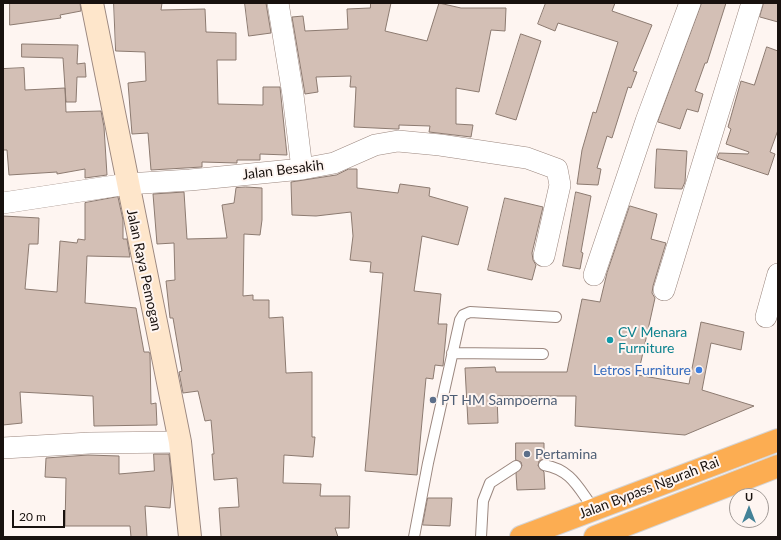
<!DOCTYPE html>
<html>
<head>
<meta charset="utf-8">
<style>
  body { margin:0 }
  #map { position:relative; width:781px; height:540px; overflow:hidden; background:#fef5f1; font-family:Lato,sans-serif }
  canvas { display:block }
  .frame { position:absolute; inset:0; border:4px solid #18110e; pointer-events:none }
  .north { position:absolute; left:729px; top:488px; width:40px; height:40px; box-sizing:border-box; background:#fef5f1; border:1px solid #a29a96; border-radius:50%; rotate:0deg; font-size:11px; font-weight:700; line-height:16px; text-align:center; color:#18110e }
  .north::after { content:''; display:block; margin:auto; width:14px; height:18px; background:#438297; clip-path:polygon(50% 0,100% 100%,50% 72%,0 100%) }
  .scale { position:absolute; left:12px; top:510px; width:53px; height:18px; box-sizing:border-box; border:2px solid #18110e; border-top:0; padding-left:5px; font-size:12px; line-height:14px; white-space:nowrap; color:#18110e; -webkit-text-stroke:3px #fef5f1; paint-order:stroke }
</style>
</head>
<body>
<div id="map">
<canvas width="781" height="540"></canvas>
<div class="frame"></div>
<div class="north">U</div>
<div class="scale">20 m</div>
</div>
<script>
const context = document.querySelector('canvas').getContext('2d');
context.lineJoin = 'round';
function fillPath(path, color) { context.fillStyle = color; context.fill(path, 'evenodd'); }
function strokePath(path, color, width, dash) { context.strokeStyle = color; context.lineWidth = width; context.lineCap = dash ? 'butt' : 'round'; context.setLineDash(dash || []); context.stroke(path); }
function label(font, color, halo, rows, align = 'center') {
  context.font = font + ' Lato,sans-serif'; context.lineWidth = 4; context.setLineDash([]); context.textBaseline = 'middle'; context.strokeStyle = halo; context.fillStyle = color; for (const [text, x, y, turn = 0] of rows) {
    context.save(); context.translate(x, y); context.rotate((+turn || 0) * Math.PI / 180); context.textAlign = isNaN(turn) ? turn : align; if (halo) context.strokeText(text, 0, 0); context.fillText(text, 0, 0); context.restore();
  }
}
const building = new Path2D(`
  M 10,3 L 80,3 L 81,11 L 60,15 L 61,18 L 10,25 Z
  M 114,3 L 162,3 L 161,10 L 205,9 L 206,32 L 236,33 L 236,60 L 217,60 L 218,104 L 263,105 L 263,87 L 280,87 L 287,155 L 260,154 L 260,160 L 237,160 L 237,163 L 202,162 L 202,167 L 151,170 L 148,133 L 132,134 L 128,83 L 146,81 L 145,52 L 116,51 Z
  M 245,3 L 266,3 L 271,33 L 249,36 Z
  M 371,3 L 391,3 L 385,31 L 427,41 L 439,3 L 461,8 L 506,8 L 505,31 L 491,30 L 479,92 L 456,88 L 456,124 L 473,125 L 471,137 L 429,132 L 430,126 L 399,125 L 399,129 L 396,129 L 354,127 L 356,87 L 350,87 L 351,76 L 316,77 L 318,92 L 305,94 L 292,17 L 303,16 L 305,31 L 348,29 L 347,9 L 370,8 Z
  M 546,3 L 615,3 L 612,11 L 652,25 L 633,71 L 637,72 L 631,88 L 628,87 L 612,138 L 607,136 L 597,168 L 601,169 L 598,185 L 577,184 L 582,150 L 593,112 L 596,113 L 618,42 L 558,23 L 555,31 L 538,24 Z
  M 702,3 L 726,3 L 707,63 L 705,63 L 695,91 L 703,94 L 698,112 L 687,109 L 680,129 L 658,122 Z
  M 764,3 L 778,3 L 778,22 L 760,17 Z
  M 521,34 L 541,41 L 516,120 L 496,114 Z
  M 22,44 L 78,45 L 77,64 L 85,63 L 86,77 L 77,77 L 76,102 L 66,102 L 63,58 L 22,57 Z
  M 767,47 L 778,51 L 778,130 L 770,152 L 775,154 L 768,175 L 717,158 L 719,153 L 748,154 L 749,152 L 726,144 L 731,129 L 728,127 L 741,81 L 754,85 Z
  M 24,68 L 25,90 L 65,88 L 66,112 L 101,111 L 104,127 L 107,175 L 85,178 L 85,169 L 57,174 L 57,172 L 9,175 L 7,150 L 3,150 L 3,69 Z
  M 657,149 L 687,151 L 685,182 L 682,189 L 655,188 Z
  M 349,169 L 357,169 L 357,188 L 398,193 L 400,184 L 430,188 L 429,196 L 468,207 L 458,245 L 422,236 L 414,291 L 441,294 L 438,324 L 447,324 L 443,366 L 435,365 L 433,379 L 426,378 L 417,475 L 365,471 L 383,273 L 370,272 L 371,262 L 350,260 L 353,236 L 351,212 L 316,216 L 292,215 L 291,182 L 336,175 Z
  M 246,187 L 262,188 L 262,220 L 260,235 L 244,234 L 243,296 L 253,295 L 253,300 L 269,300 L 269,318 L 283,317 L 286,373 L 312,372 L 312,437 L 315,437 L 313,457 L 284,455 L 283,483 L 321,484 L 320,496 L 350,496 L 349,528 L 335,528 L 338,537 L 221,537 L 219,508 L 239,507 L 237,478 L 214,480 L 212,454 L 214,454 L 211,420 L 205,421 L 198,391 L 183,393 L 179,372 L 182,371 L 173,318 L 170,318 L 166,281 L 175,280 L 174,243 L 157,244 L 153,194 L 184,192 L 187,239 L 227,238 L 222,205 L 234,203 L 236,188 Z
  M 576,192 L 591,196 L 581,252 L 583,253 L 580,269 L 563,266 Z
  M 118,197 L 123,220 L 123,239 L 127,239 L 130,257 L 87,256 L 85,303 L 136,308 L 144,352 L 149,352 L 150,354 L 151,404 L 156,403 L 157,425 L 94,426 L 93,396 L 20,392 L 22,423 L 3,425 L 3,216 L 39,218 L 38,244 L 29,244 L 25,289 L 57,292 L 60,241 L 77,243 L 78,239 L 85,240 L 85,203 Z
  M 505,198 L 543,207 L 532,253 L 533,260 L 536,265 L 532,280 L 488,270 Z
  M 630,206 L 657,214 L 651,239 L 666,243 L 653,286 L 652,293 L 655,298 L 638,375 L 689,384 L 701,322 L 744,332 L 741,350 L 711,343 L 702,390 L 754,406 L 685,435 L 575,426 L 576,396 L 497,396 L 498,423 L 468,424 L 465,368 L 495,367 L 496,372 L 567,372 L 582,299 L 600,302 L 607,273 Z
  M 516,443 L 544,443 L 544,459 L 539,461 L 538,466 L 544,472 L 545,489 L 517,490 L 516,473 L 522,466 L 521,462 L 516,460 Z
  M 154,454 L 169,454 L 172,482 L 170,508 L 145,506 L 147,537 L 131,537 L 130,526 L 65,526 L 66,478 L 45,477 L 46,458 L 88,455 L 119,456 L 119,474 L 154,471 Z
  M 428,498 L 452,498 L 450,526 L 423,525 Z`);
const lane = new Path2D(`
  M 452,353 L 543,354
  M 544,465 C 572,470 578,488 594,509
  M 414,537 L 428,463 L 460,320 L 463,315 L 470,312 L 556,317
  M 481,537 L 483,501 L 490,483 L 516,466`);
const street = new Path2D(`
  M 278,3 L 293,95 L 302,169
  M 3,203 L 127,184 L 190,180 L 302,169 L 334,163 L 375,145 L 398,141 L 440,145 L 527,158 L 557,169 L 560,185 L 544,256
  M 594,275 L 646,121 L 690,3
  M 664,290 L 752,3
  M 766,317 L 778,274
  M 3,448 L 90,443 L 180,442`);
const secondary = new Path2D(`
  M 92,3 L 180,442 L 190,537`);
const highway = new Path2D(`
  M 521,537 L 778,440
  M 595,537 L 778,466`);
const markers = [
  [610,340,4,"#0f9aa8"],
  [699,370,4,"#3f7fe0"],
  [433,400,4,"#5c6f8a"],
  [527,454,4,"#5c6f8a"]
];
const streetNames = [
  ["Jalan Besakih",283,170,-7],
  ["Jalan Raya Pemogan",144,270,78],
  ["Jalan Bypass Ngurah Rai",649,488,-21]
];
const cultureNames = [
  ["CV Menara",618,332],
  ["Furniture",618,348]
];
const shopNames = [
  ["Letros Furniture",691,370]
];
const serviceNames = [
  ["PT HM Sampoerna",441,400],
  ["Pertamina",535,454]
];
fillPath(building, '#d3bfb5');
strokePath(building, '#8c7a70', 1);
strokePath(lane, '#9b877f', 12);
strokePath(street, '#9b877f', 22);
strokePath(secondary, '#9b877f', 24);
strokePath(highway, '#d5d4d4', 24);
strokePath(lane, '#fff', 10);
strokePath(street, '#fff', 21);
strokePath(secondary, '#fee6cb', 22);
strokePath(highway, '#fcad52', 22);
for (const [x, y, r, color] of markers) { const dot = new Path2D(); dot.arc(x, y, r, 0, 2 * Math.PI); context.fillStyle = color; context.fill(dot); strokePath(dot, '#fef5f1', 1.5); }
label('14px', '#18110e', '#fef5f1', streetNames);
label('14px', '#0d838f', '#fef5f1', cultureNames, 'left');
label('14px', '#366cbe', '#fef5f1', shopNames, 'right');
label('14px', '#4e5e75', '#fef5f1', serviceNames, 'left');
</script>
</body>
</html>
